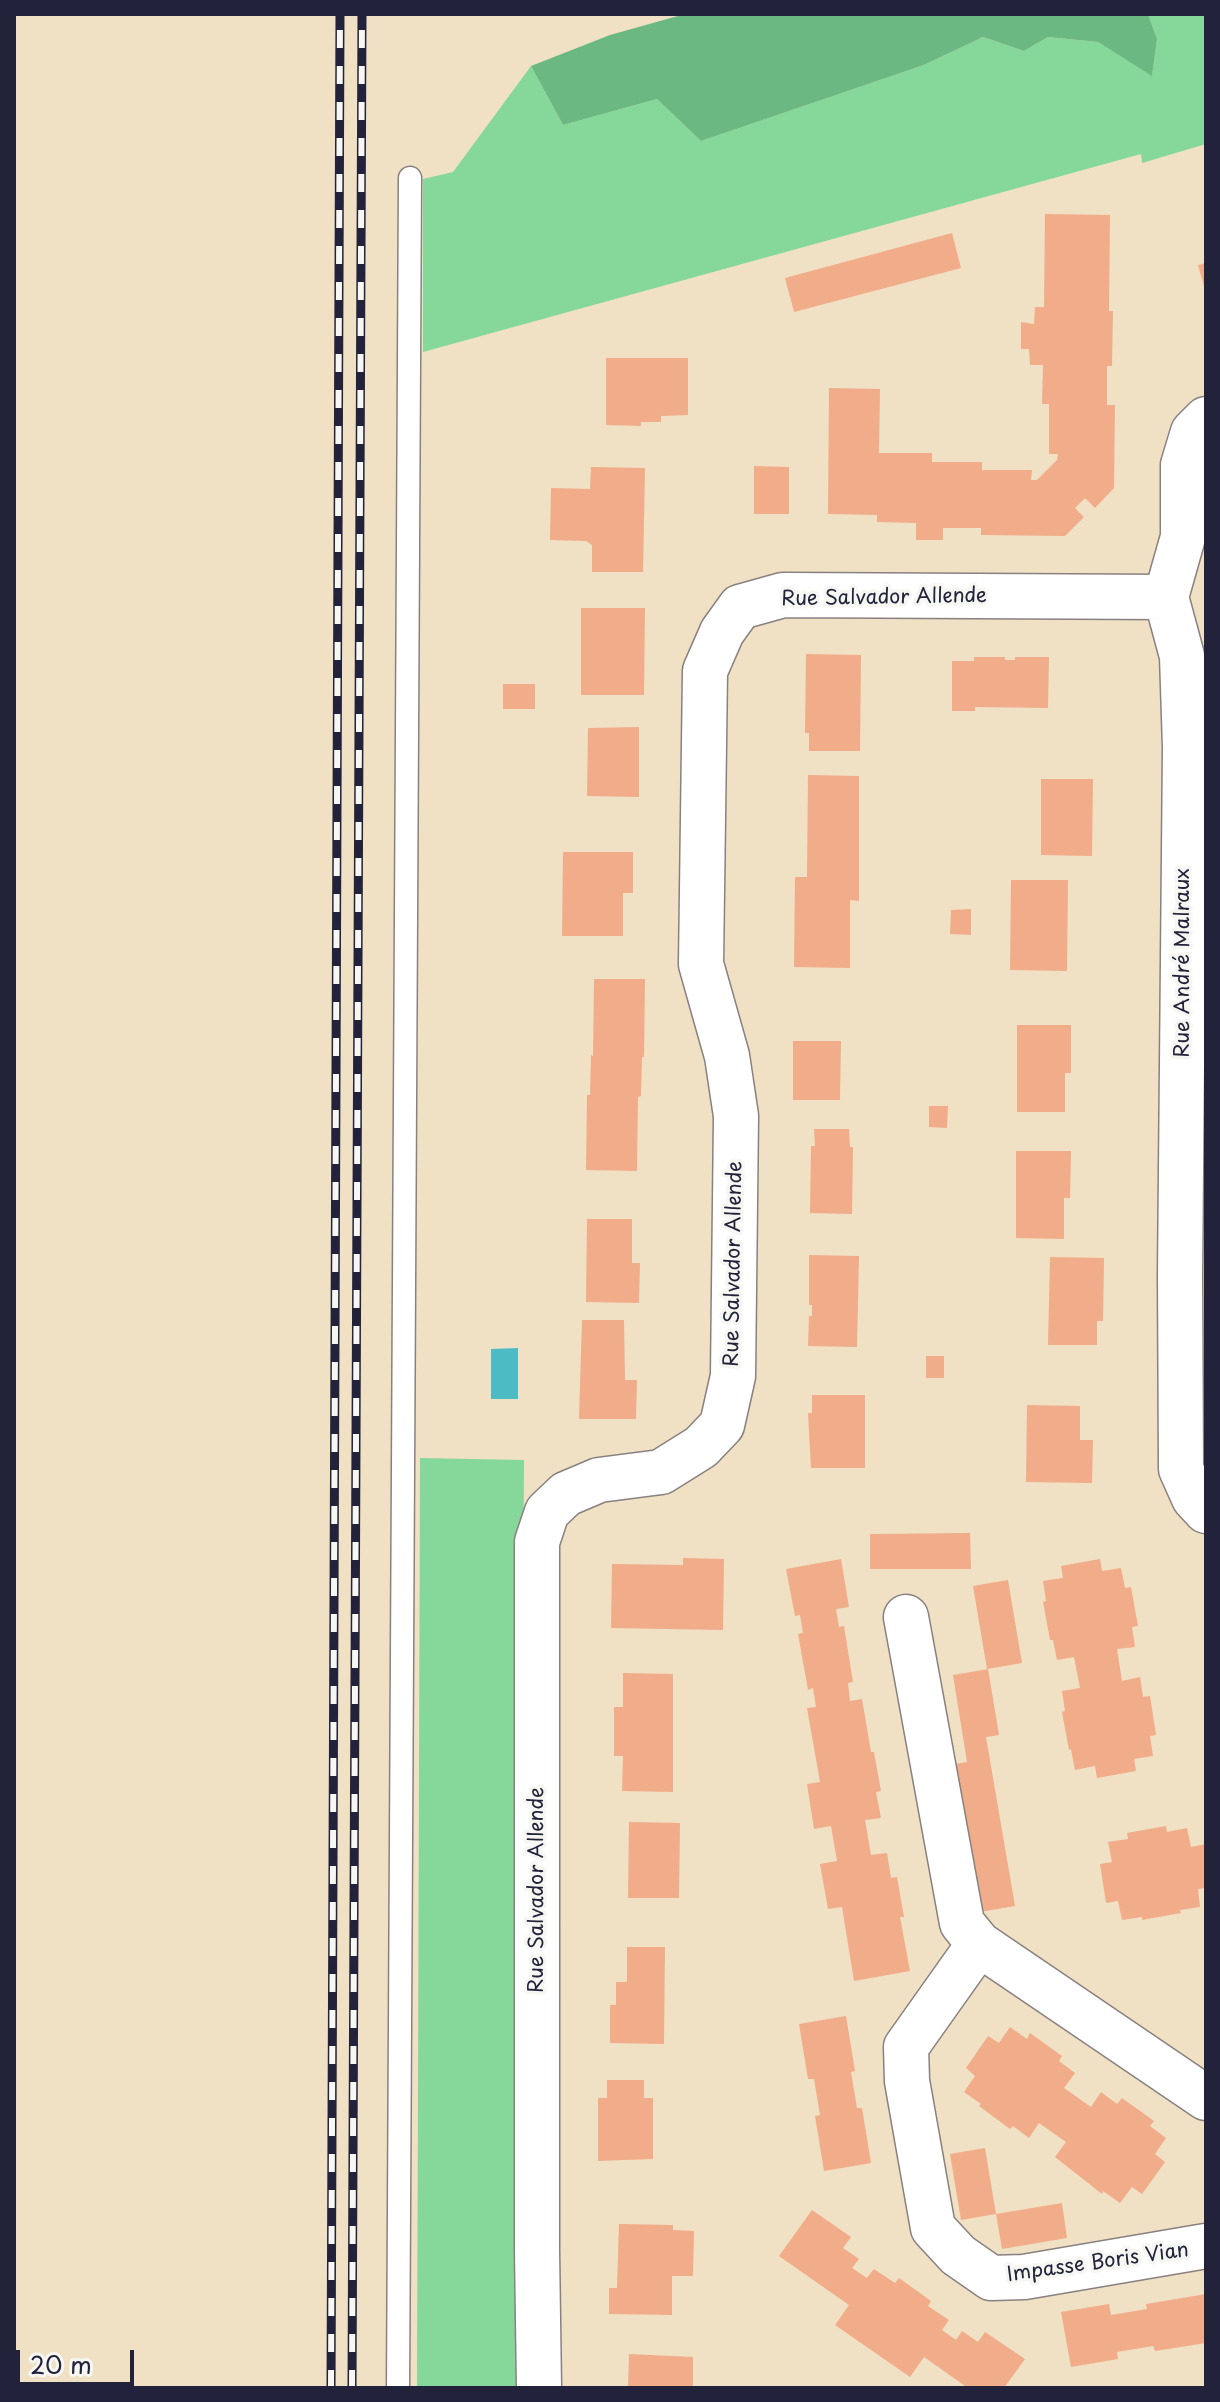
<!DOCTYPE html>
<html>
<head>
<meta charset="utf-8">
<style>
  body { margin:0 }
  #map { position:relative; width:1220px; height:2402px; overflow:hidden; background:#f0e0c4; font-family:"Playpen Sans",sans-serif }
  canvas { display:block }
  .frame { position:absolute; inset:0; border:16px solid #22223b; pointer-events:none }
  .scale { position:absolute; left:16px; top:2350px; width:118px; height:36px; box-sizing:border-box; border:4px solid #22223b; border-top:0; padding-left:10px; font-size:24px; line-height:28px; white-space:nowrap; color:#22223b; -webkit-text-stroke:6px #f6f6f2; paint-order:stroke }
</style>
</head>
<body>
<div id="map">
<canvas width="1220" height="2402"></canvas>
<div class="frame"></div>
<div class="scale">20 m</div>
</div>
<script>
const context = document.querySelector('canvas').getContext('2d');
context.lineJoin = 'round';
function fillPath(path, color) { context.fillStyle = color; context.fill(path, 'evenodd'); }
function strokePath(path, color, width, dash) { context.strokeStyle = color; context.lineWidth = width; context.lineCap = dash ? 'butt' : 'round'; context.setLineDash(dash || []); context.stroke(path); }
function label(font, color, halo, rows, align = 'center') {
  context.font = font + ' "Playpen Sans",sans-serif'; context.lineWidth = 7; context.setLineDash([]); context.textBaseline = 'middle'; context.strokeStyle = halo; context.fillStyle = color; for (const [text, x, y, turn = 0] of rows) {
    context.save(); context.translate(x, y); context.rotate((+turn || 0) * Math.PI / 180); context.textAlign = isNaN(turn) ? turn : align; if (halo) context.strokeText(text, 0, 0); context.fillText(text, 0, 0); context.restore();
  }
}
const green = new Path2D(`
  M 1148,14 L 1206,14 L 1206,144 L 1142,163 L 1141,154 L 423,352 L 423,179 L 453,172 L 531,66 L 563,125 L 657,99 L 701,141 L 924,65 L 983,37 L 1024,51 L 1048,37 L 1098,42 L 1152,75 L 1157,39 Z
  M 420,1458 L 524,1460 L 519,2388 L 417,2388 Z`);
const forest = new Path2D(`
  M 685,14 L 1148,14 L 1157,39 L 1152,76 L 1098,42 L 1048,37 L 1024,51 L 983,37 L 924,65 L 701,141 L 657,99 L 563,125 L 531,66 L 610,35 Z`);
const water = new Path2D(`
  M 518,1348 L 518,1399 L 491,1399 L 491,1349 Z`);
const building = new Path2D(`
  M 1045,214 L 1110,215 L 1109,311 L 1113,311 L 1112,366 L 1107,366 L 1107,405 L 1115,405 L 1114,488 L 1095,508 L 1085,498 L 1075,508 L 1084,517 L 1065,536 L 981,535 L 981,528 L 943,528 L 943,540 L 916,540 L 916,523 L 877,522 L 877,515 L 828,514 L 829,388 L 880,389 L 879,453 L 932,453 L 932,462 L 982,462 L 982,470 L 1032,470 L 1031,480 L 1037,480 L 1057,460 L 1058,454 L 1049,454 L 1049,404 L 1042,404 L 1043,365 L 1030,365 L 1029,349 L 1021,349 L 1021,322 L 1034,324 L 1035,307 L 1044,307 Z
  M 952,233 L 961,268 L 794,312 L 785,278 Z
  M 1206,263 L 1206,290 L 1205,290 L 1198,265 Z
  M 606,358 L 688,358 L 688,415 L 661,416 L 661,422 L 641,422 L 641,426 L 606,425 Z
  M 754,466 L 789,467 L 789,514 L 754,514 Z
  M 591,467 L 645,468 L 643,572 L 592,572 L 592,545 L 586,541 L 550,540 L 551,488 L 590,489 Z
  M 581,608 L 645,608 L 644,695 L 581,695 Z
  M 806,654 L 861,655 L 860,751 L 809,751 L 809,733 L 805,733 Z
  M 974,657 L 1005,657 L 1005,660 L 1015,660 L 1015,657 L 1049,657 L 1048,708 L 975,707 L 975,711 L 952,711 L 952,661 L 974,661 Z
  M 503,684 L 535,684 L 535,709 L 503,709 Z
  M 639,727 L 639,797 L 587,796 L 588,728 Z
  M 808,775 L 859,776 L 859,901 L 850,900 L 850,968 L 794,967 L 795,877 L 807,877 Z
  M 1041,779 L 1093,779 L 1092,856 L 1041,855 Z
  M 563,852 L 633,852 L 633,893 L 623,893 L 623,936 L 562,936 Z
  M 1011,880 L 1068,880 L 1067,971 L 1010,970 Z
  M 971,909 L 971,935 L 950,934 L 951,910 Z
  M 594,979 L 645,979 L 644,1057 L 642,1057 L 641,1096 L 638,1097 L 637,1171 L 586,1170 L 587,1095 L 590,1095 L 591,1055 L 593,1056 Z
  M 1017,1025 L 1071,1025 L 1071,1073 L 1065,1073 L 1065,1112 L 1017,1112 Z
  M 793,1041 L 841,1041 L 840,1100 L 793,1100 Z
  M 929,1106 L 948,1106 L 947,1128 L 929,1127 Z
  M 814,1129 L 849,1129 L 850,1147 L 853,1147 L 852,1214 L 810,1213 L 811,1146 L 815,1146 Z
  M 1016,1151 L 1071,1151 L 1070,1198 L 1064,1198 L 1064,1239 L 1016,1238 Z
  M 587,1219 L 632,1219 L 632,1263 L 640,1263 L 639,1303 L 586,1302 Z
  M 809,1255 L 859,1256 L 857,1347 L 808,1346 L 809,1316 L 812,1316 L 812,1305 L 809,1305 Z
  M 1050,1257 L 1104,1258 L 1103,1321 L 1097,1321 L 1097,1345 L 1048,1345 Z
  M 582,1320 L 624,1320 L 625,1380 L 637,1380 L 636,1419 L 579,1419 Z
  M 926,1356 L 944,1356 L 944,1378 L 926,1378 Z
  M 812,1395 L 865,1395 L 865,1468 L 811,1468 L 808,1413 L 812,1413 Z
  M 1027,1405 L 1080,1406 L 1080,1440 L 1093,1440 L 1092,1483 L 1026,1482 Z
  M 970,1533 L 971,1569 L 870,1569 L 870,1534 Z
  M 683,1558 L 724,1559 L 723,1630 L 611,1628 L 612,1564 L 683,1565 Z
  M 841,1559 L 849,1607 L 836,1609 L 839,1627 L 844,1626 L 853,1682 L 848,1683 L 850,1701 L 862,1699 L 870,1746 L 871,1752 L 874,1752 L 881,1791 L 876,1792 L 881,1818 L 865,1820 L 871,1855 L 887,1853 L 891,1878 L 897,1877 L 904,1917 L 900,1917 L 910,1971 L 854,1981 L 842,1907 L 828,1909 L 820,1864 L 837,1861 L 831,1826 L 814,1829 L 807,1784 L 820,1782 L 807,1708 L 816,1707 L 813,1688 L 808,1690 L 798,1634 L 803,1633 L 800,1615 L 795,1616 L 786,1569 Z
  M 1100,1559 L 1102,1571 L 1121,1568 L 1125,1588 L 1131,1587 L 1138,1626 L 1132,1627 L 1135,1647 L 1117,1649 L 1122,1681 L 1140,1677 L 1143,1697 L 1150,1696 L 1156,1735 L 1150,1736 L 1153,1756 L 1134,1759 L 1136,1771 L 1097,1778 L 1095,1766 L 1075,1770 L 1071,1749 L 1069,1750 L 1062,1712 L 1065,1711 L 1062,1691 L 1080,1688 L 1074,1657 L 1057,1660 L 1053,1640 L 1050,1640 L 1043,1602 L 1046,1601 L 1043,1581 L 1063,1578 L 1061,1566 Z
  M 1008,1580 L 1022,1663 L 987,1669 L 973,1586 Z
  M 988,1669 L 999,1735 L 986,1737 L 1015,1906 L 980,1912 L 955,1764 L 967,1762 L 953,1675 Z
  M 623,1673 L 673,1674 L 673,1792 L 622,1791 L 623,1756 L 614,1756 L 614,1707 L 623,1707 Z
  M 629,1822 L 680,1823 L 679,1898 L 628,1898 Z
  M 1166,1826 L 1167,1832 L 1187,1828 L 1191,1847 L 1206,1844 L 1206,1888 L 1198,1889 L 1200,1907 L 1180,1910 L 1181,1913 L 1142,1920 L 1142,1917 L 1122,1920 L 1118,1901 L 1106,1903 L 1100,1864 L 1112,1862 L 1108,1842 L 1128,1839 L 1127,1833 Z
  M 627,1947 L 665,1947 L 664,2044 L 610,2043 L 610,2005 L 616,2005 L 616,1982 L 627,1982 Z
  M 846,2016 L 855,2071 L 851,2072 L 857,2108 L 862,2108 L 871,2163 L 824,2171 L 815,2116 L 820,2115 L 814,2079 L 808,2079 L 799,2024 Z
  M 1010,2027 L 1027,2039 L 1030,2033 L 1062,2056 L 1059,2061 L 1075,2073 L 1064,2088 L 1091,2107 L 1101,2092 L 1117,2104 L 1122,2098 L 1154,2121 L 1150,2126 L 1166,2138 L 1155,2154 L 1165,2162 L 1142,2194 L 1132,2187 L 1120,2203 L 1103,2191 L 1102,2194 L 1055,2157 L 1066,2142 L 1039,2123 L 1029,2138 L 1013,2126 L 1010,2129 L 979,2106 L 981,2104 L 964,2092 L 975,2076 L 966,2068 L 988,2036 L 999,2043 Z
  M 607,2080 L 644,2080 L 644,2098 L 653,2098 L 653,2159 L 598,2161 L 598,2098 L 607,2098 Z
  M 985,2148 L 996,2214 L 961,2220 L 950,2154 Z
  M 1062,2203 L 1067,2238 L 1002,2249 L 996,2214 Z
  M 812,2210 L 851,2237 L 843,2248 L 859,2259 L 852,2268 L 867,2278 L 874,2269 L 895,2283 L 899,2278 L 931,2301 L 928,2306 L 949,2320 L 942,2330 L 956,2340 L 962,2331 L 978,2342 L 985,2332 L 1025,2359 L 1004,2388 L 968,2388 L 924,2357 L 910,2377 L 835,2325 L 849,2305 L 779,2256 Z
  M 619,2224 L 673,2225 L 673,2230 L 694,2231 L 693,2276 L 672,2276 L 672,2315 L 609,2314 L 609,2288 L 617,2288 Z
  M 1206,2294 L 1206,2343 L 1155,2351 L 1153,2346 L 1117,2352 L 1118,2359 L 1071,2367 L 1061,2312 L 1109,2304 L 1111,2315 L 1147,2309 L 1146,2304 Z
  M 629,2354 L 693,2357 L 693,2388 L 628,2388 Z`);
const lane = new Path2D(`
  M 398,2388 L 410,178`);
const street = new Path2D(`
  M 1206,419 L 1193,432 L 1183,465 L 1183,537 L 1166,597 L 1182,656 L 1185,747 L 1180,1275 L 1181,1469 L 1194,1498 L 1206,1511
  M 906,1617 L 962,1923 L 979,1944 L 1206,2098
  M 979,1944 L 906,2047 L 907,2081 L 933,2228 L 958,2255 L 991,2278 L 1024,2277 L 1206,2246
  M 539,2388 L 537,2250 L 537,1542 L 547,1512 L 566,1494 L 599,1480 L 661,1472 L 701,1447 L 722,1425 L 733,1376 L 736,1116 L 727,1056 L 701,964 L 705,671 L 722,632 L 740,607 L 783,595 L 1166,597`);
const rail = new Path2D(`
  M 331,2388 L 340,14
  M 352,2388 L 362,14`);
const streetNames = [
  ["Rue Salvador Allende",884,598,-1],
  ["Rue André Malraux",1183,963,-90],
  ["Rue Salvador Allende",734,1264,-89],
  ["Rue Salvador Allende",537,1890,-90],
  ["Impasse Boris Vian",1098,2263,-8]
];
fillPath(green, '#86d89a');
fillPath(forest, '#6cb882');
fillPath(water, '#4cbbc4');
fillPath(building, '#f1ac8a');
strokePath(lane, '#898180', 25);
strokePath(street, '#898180', 47);
strokePath(lane, '#fff', 22);
strokePath(street, '#fff', 44);
strokePath(rail, '#22223b', 9);
strokePath(rail, '#f6f6f2', 6, [18]);
label('20px', '#22223b', '#f6f6f2', streetNames);
</script>
</body>
</html>
